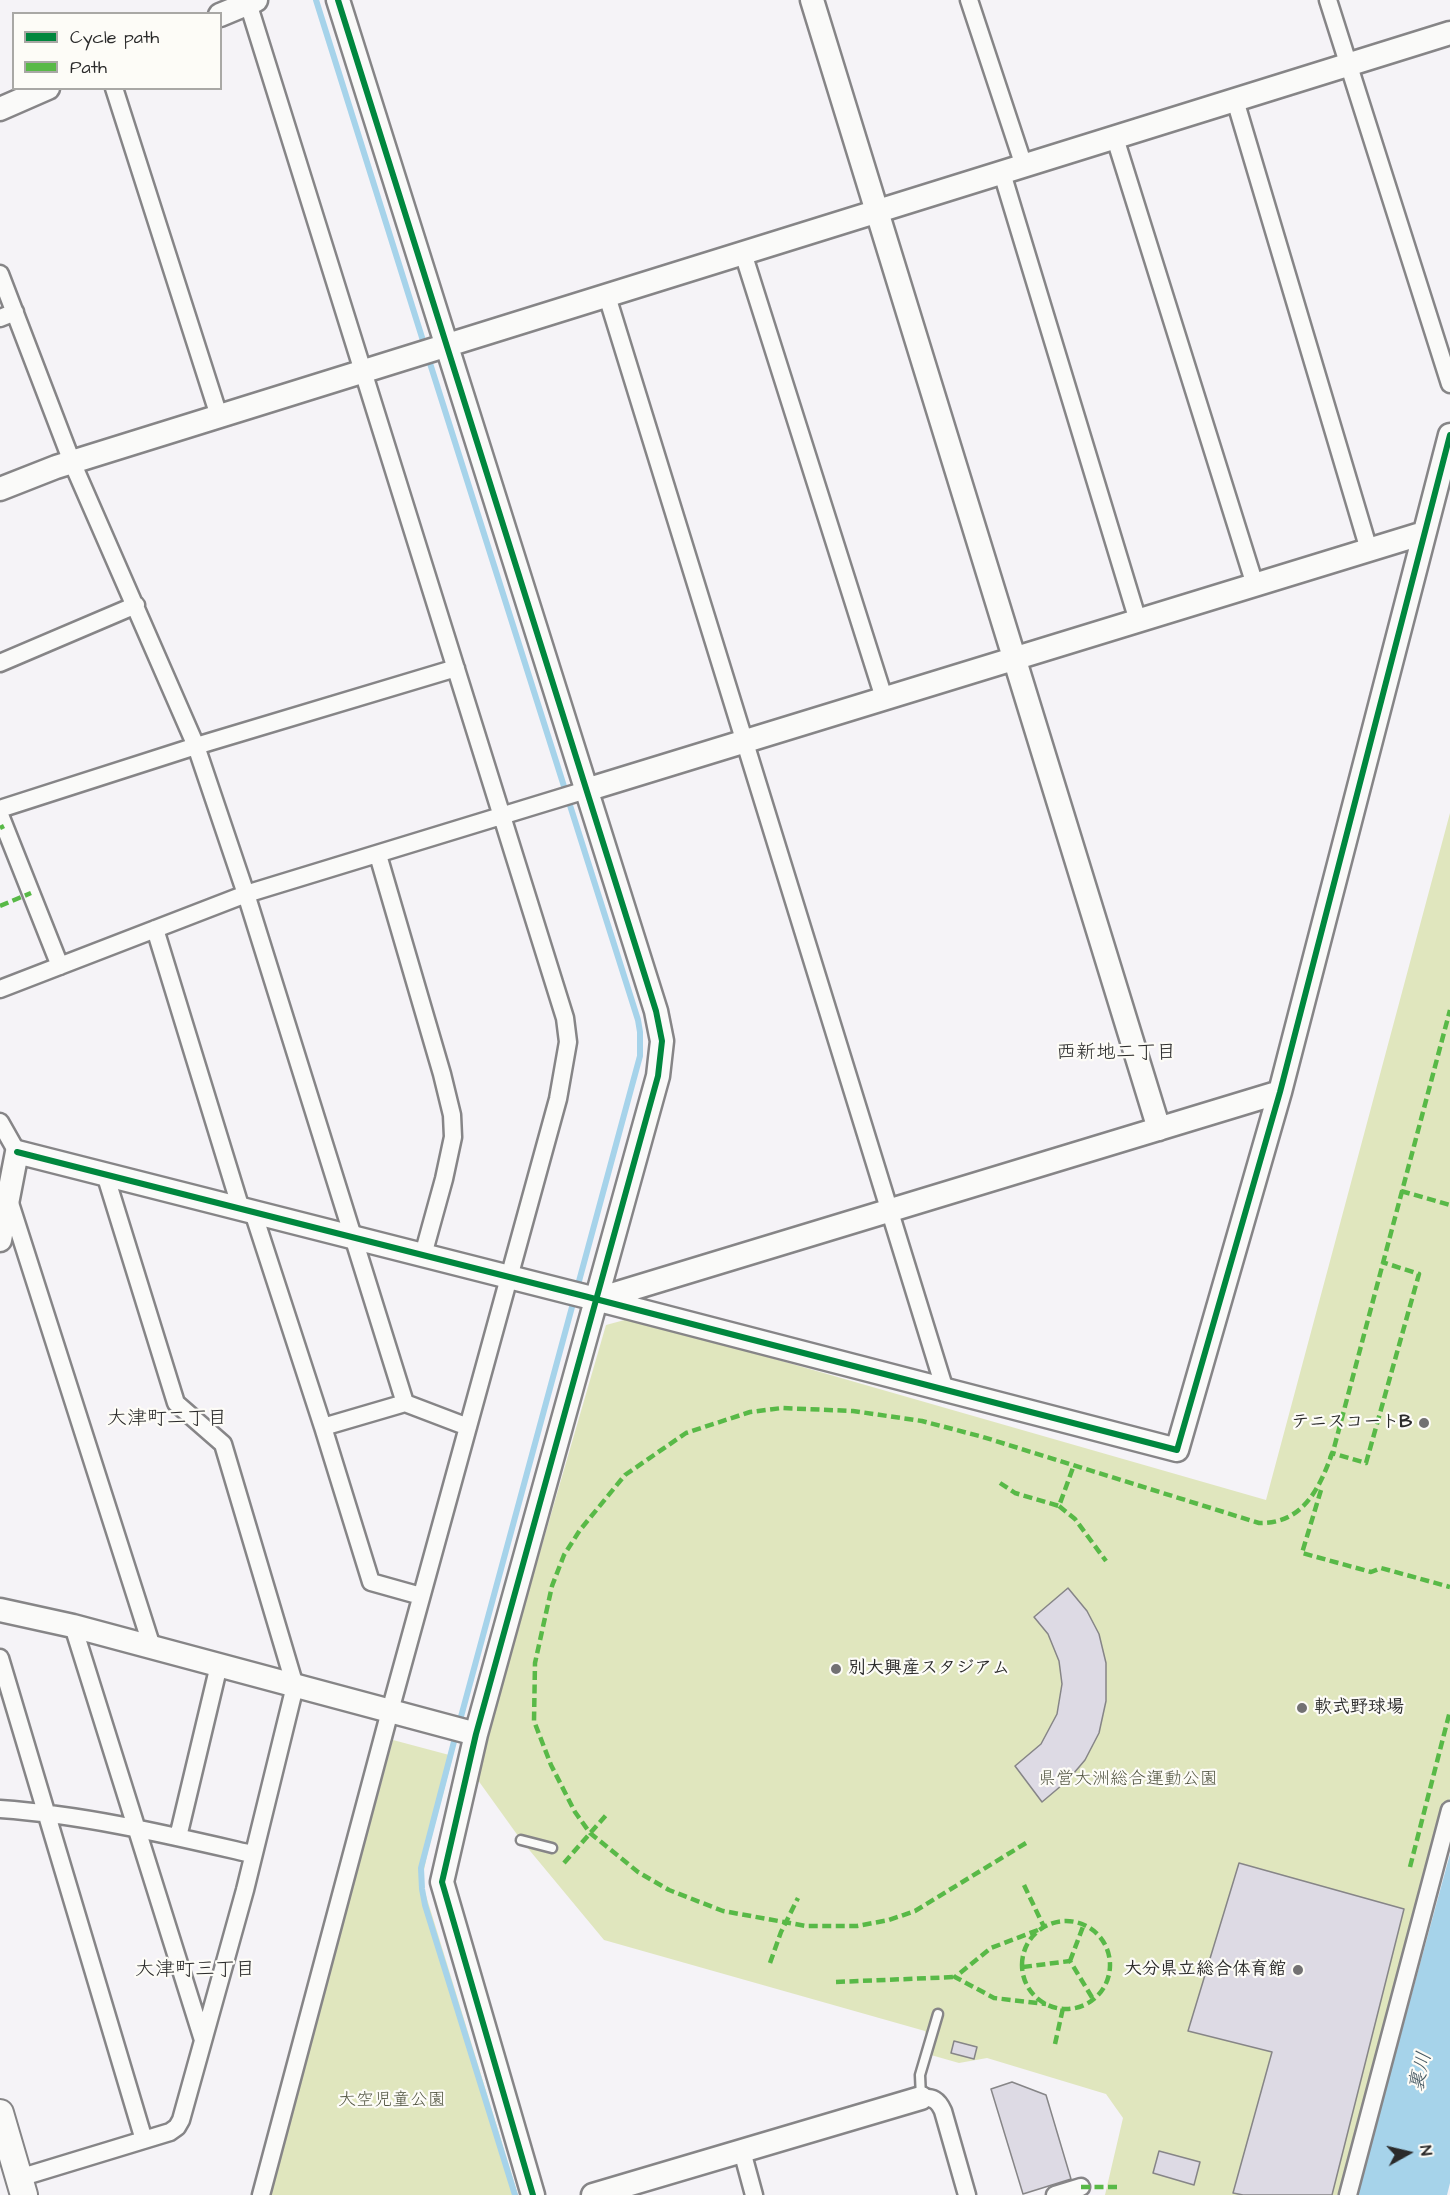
<!DOCTYPE html>
<html>
<head>
<meta charset="utf-8">
<style>
  body { margin:0 }
  #map { position:relative; width:1450px; height:2195px; overflow:hidden; background:#f5f3f7; font-family:"Architects Daughter",sans-serif }
  canvas { display:block }
  .legend { position:absolute; left:12px; top:12px; width:210px; height:78px; box-sizing:border-box; background:#fdfcf7; border:2px solid #a9a8a5; margin:0; padding:8px 10px; list-style:none; font-size:18px; color:#2b2b2b }
  .legend li { display:flex; align-items:center; gap:12px; height:30px }
  .legend b { width:30px; border:2px solid #a9a8a5 }
  .north { position:absolute; left:1378px; top:2123px; width:60px; height:60px; -webkit-text-stroke:4px #fdfcf7; paint-order:stroke; rotate:82deg; font-size:16px; font-weight:700; line-height:24px; text-align:center; color:#2b2b2b }
  .north::after { content:''; display:block; margin:auto; width:21px; height:27px; background:#2b2b2b; clip-path:polygon(50% 0,100% 100%,50% 72%,0 100%) }
</style>
</head>
<body>
<div id="map">
<canvas width="1450" height="2195"></canvas>
<ul class="legend">
<li><b style="height:8px;background:#00873e"></b>Cycle path</li>
<li><b style="height:8px;background:#58b947"></b>Path</li>
</ul>
<div class="north">N</div>
</div>
<script>
const context = document.querySelector('canvas').getContext('2d');
context.lineJoin = 'round';
function fillPath(path, color) { context.fillStyle = color; context.fill(path, 'evenodd'); }
function strokePath(path, color, width, dash) { context.strokeStyle = color; context.lineWidth = width; context.lineCap = dash ? 'butt' : 'round'; context.setLineDash(dash || []); context.stroke(path); }
function label(font, color, halo, rows, align = 'center') {
  context.font = font + ' "Architects Daughter","Klee One",sans-serif'; context.lineWidth = 4.5; context.setLineDash([]); context.textBaseline = 'middle'; context.strokeStyle = halo; context.fillStyle = color; for (const [text, x, y, turn = 0] of rows) {
    context.save(); context.translate(x, y); context.rotate((+turn || 0) * Math.PI / 180); context.textAlign = isNaN(turn) ? turn : align; if (halo) context.strokeText(text, 0, 0); context.fillText(text, 0, 0); context.restore();
  }
}
const green = new Path2D(`
  M 1450,813 L 1450,1798 L 1344,2195 L 1105,2195 L 1123,2118 L 1106,2094 L 987,2058 L 959,2063 L 931,2055 L 925,2031 L 604,1940 L 521,1840 L 475,1776 L 606,1325 L 632,1318 L 1266,1500 Z
  M 393,1740 L 453,1756 L 428,1851 L 424,1870 L 424,1889 L 518,2195 L 269,2195 Z`);
const water = new Path2D(`
  M 1450,1854 L 1450,2183 L 1447,2195 L 1357,2195 Z`);
const stream = new Path2D(`
  M 316,0 L 425,347
  M 428,357 L 638,1020 L 640,1032 L 640,1056 L 459,1724
  M 456,1734 L 421,1868 L 422,1889 L 425,1905 L 515,2195`);
const building = new Path2D(`
  M 1068,1588 L 1087,1611 L 1099,1634 L 1106,1663 L 1106,1701 L 1099,1733 L 1085,1760 L 1068,1780 L 1042,1802 L 1015,1766 L 1041,1744 L 1057,1714 L 1062,1684 L 1059,1661 L 1048,1634 L 1034,1617 Z
  M 1239,1863 L 1404,1909 L 1332,2195 L 1243,2195 L 1233,2193 L 1272,2052 L 1188,2031 Z
  M 954,2041 L 977,2047 L 974,2059 L 951,2053 Z
  M 1012,2082 L 1046,2095 L 1071,2179 L 1023,2194 L 991,2089 Z
  M 1159,2151 L 1200,2162 L 1194,2185 L 1153,2173 Z`);
const lane = new Path2D(`
  M 521,1840 L 552,1848
  M 921,2098 L 920,2075 L 938,2014`);
const street = new Path2D(`
  M 969,0 L 1024,166
  M 1328,0 L 1450,384
  M 248,3 L 565,1018 L 568,1042 L 558,1099 L 390,1711 L 261,2195
  M 114,88 L 219,416
  M 1235,100 L 1369,550
  M 1115,138 L 1255,585
  M 1002,173 L 1138,621
  M 743,253 L 884,698
  M 0,274 L 72,462 L 196,746 L 246,894 L 405,1403
  M 607,296 L 945,1390
  M 0,318 L 15,312
  M 0,663 L 136,605
  M 0,809 L 196,746 L 456,668
  M 0,815 L 60,966
  M 378,855 L 442,1074 L 452,1115 L 453,1137 L 444,1179 L 423,1255
  M 155,929 L 241,1209
  M 0,989 L 246,894 L 586,790
  M 0,1122 L 17,1152
  M 9,1200 L 152,1647
  M 253,1212 L 323,1427 L 405,1403 L 468,1427
  M 323,1427 L 371,1582 L 421,1596
  M 73,1626 L 203,2040
  M 0,1658 L 144,2140
  M 0,1809 C 86,1815 169,1835 252,1854
  M 178,1837 L 219,1665
  M 921,2098 C 933,2097 938,2100 943,2111 L 967,2195
  M 742,2151 L 754,2195
  M 19,2178 L 170,2132 L 177,2127 L 181,2120 L 245,1890 L 295,1686 L 223,1444 L 176,1403 L 105,1174
  M 1055,2195 L 1081,2187
  M 1348,2195 L 1450,1810`);
const secondary = new Path2D(`
  M 338,0 L 656,1011 L 662,1041 L 658,1076 L 476,1734 L 442,1882 L 533,2195
  M 812,0 L 1159,1129
  M 220,15 L 256,0
  M 0,109 L 48,88
  M 0,489 L 56,467 L 1450,33
  M 586,790 L 1424,533
  M 0,1240 L 17,1152 L 584,1296 L 1177,1450 L 1280,1092 L 1450,435
  M 598,1299 L 1280,1092
  M 0,1610 L 73,1626 L 476,1734
  M 593,2195 L 921,2098`);
const primary = new Path2D(`
  M 0,2113 L 24,2195`);
const quiet = new Path2D(`
  M 0,828 L 4,826
  M 0,906 L 31,893
  M 1401,1191 L 1450,1205
  M 1330,1458 L 1332,1453 L 1366,1463 L 1419,1274 L 1382,1262
  M 1000,1483 L 1015,1493 L 1059,1506 L 1074,1465
  M 1321,1490 L 1302,1553 L 1371,1572 L 1381,1568 L 1450,1587
  M 1059,1506 L 1075,1519 L 1106,1561
  M 1026,1843 L 915,1911 L 889,1920 L 857,1926 L 806,1926 L 723,1911 L 669,1890 L 638,1872 L 590,1833 L 575,1812 L 551,1765 L 534,1721 L 535,1663 L 552,1586 L 564,1555 L 580,1530 L 625,1475 L 686,1433 L 750,1412 L 782,1408 L 853,1411 L 922,1421 L 983,1437 L 1259,1523 C 1305,1524 1321,1485 1334,1448 L 1450,1010
  M 564,1863 L 607,1814
  M 1410,1867 L 1450,1711
  M 1024,1885 L 1044,1927
  M1022 1965a44 44 0 1 1 88 0a44 44 0 1 1-88 0Z
  M 1038,1930 L 991,1948 L 955,1977 L 994,1998 L 1046,2004
  M 1070,1961 L 1084,1924
  M 770,1963 L 781,1932 L 798,1898
  M 1023,1967 L 1070,1961 L 1093,1999
  M 836,1982 L 955,1977
  M 1055,2044 L 1063,2008
  M 1081,2187 L 1117,2187`);
const cycleway = new Path2D(`
  M 338,0 L 656,1011 L 662,1041 L 658,1076 L 476,1734 L 442,1882 L 533,2195
  M 17,1152 L 584,1296 L 1177,1450 L 1280,1092 L 1450,435`);
const markers = [
  [1424,1423,6,"#727172"],
  [836,1669,6,"#727172"],
  [1302,1708,6,"#727172"],
  [1298,1970,6,"#727172"]
];
const poiNames = [
  ["テニスコートB",1412,1423],
  ["別大興産スタジアム",848,1669,"left"],
  ["軟式野球場",1314,1708,"left"],
  ["大分県立総合体育館",1286,1970]
];
const parkNames = [
  ["県営大洲総合運動公園",1128,1780],
  ["大空児童公園",392,2101]
];
const neighbourhoodNames = [
  ["西新地二丁目",1116,1054],
  ["大津町二丁目",167,1420],
  ["大津町三丁目",195,1971]
];
const waterNames = [
  ["裏川",1422,2072,-77]
];
fillPath(green, '#e0e6be');
fillPath(water, '#a6d3ea');
strokePath(stream, '#a6d3ea', 6);
fillPath(building, '#dddae4');
strokePath(building, '#868587', 1.5);
strokePath(lane, '#868587', 13);
strokePath(street, '#868587', 21);
strokePath(secondary, '#868587', 27);
strokePath(primary, '#868587', 30);
strokePath(lane, '#fafaf9', 8);
strokePath(street, '#fafaf9', 16);
strokePath(secondary, '#fafaf9', 22);
strokePath(primary, '#fafaf9', 26);
strokePath(quiet, '#58b947', 4.5, [9, 4.5]);
strokePath(cycleway, '#00873e', 6);
for (const [x, y, r, color] of markers) { const dot = new Path2D(); dot.arc(x, y, r, 0, 2 * Math.PI); context.fillStyle = color; context.fill(dot); strokePath(dot, '#fdfcf7', 2); }
label('bold 18px', '#2b2b2b', '#fdfcf7', poiNames, 'right');
label('18px', '#545744', '#fdfcf7', parkNames);
label('20px', '#2b2b2b', '#fdfcf7', neighbourhoodNames);
label('italic 20px', '#465963', '#fdfcf7', waterNames);
</script>
</body>
</html>
